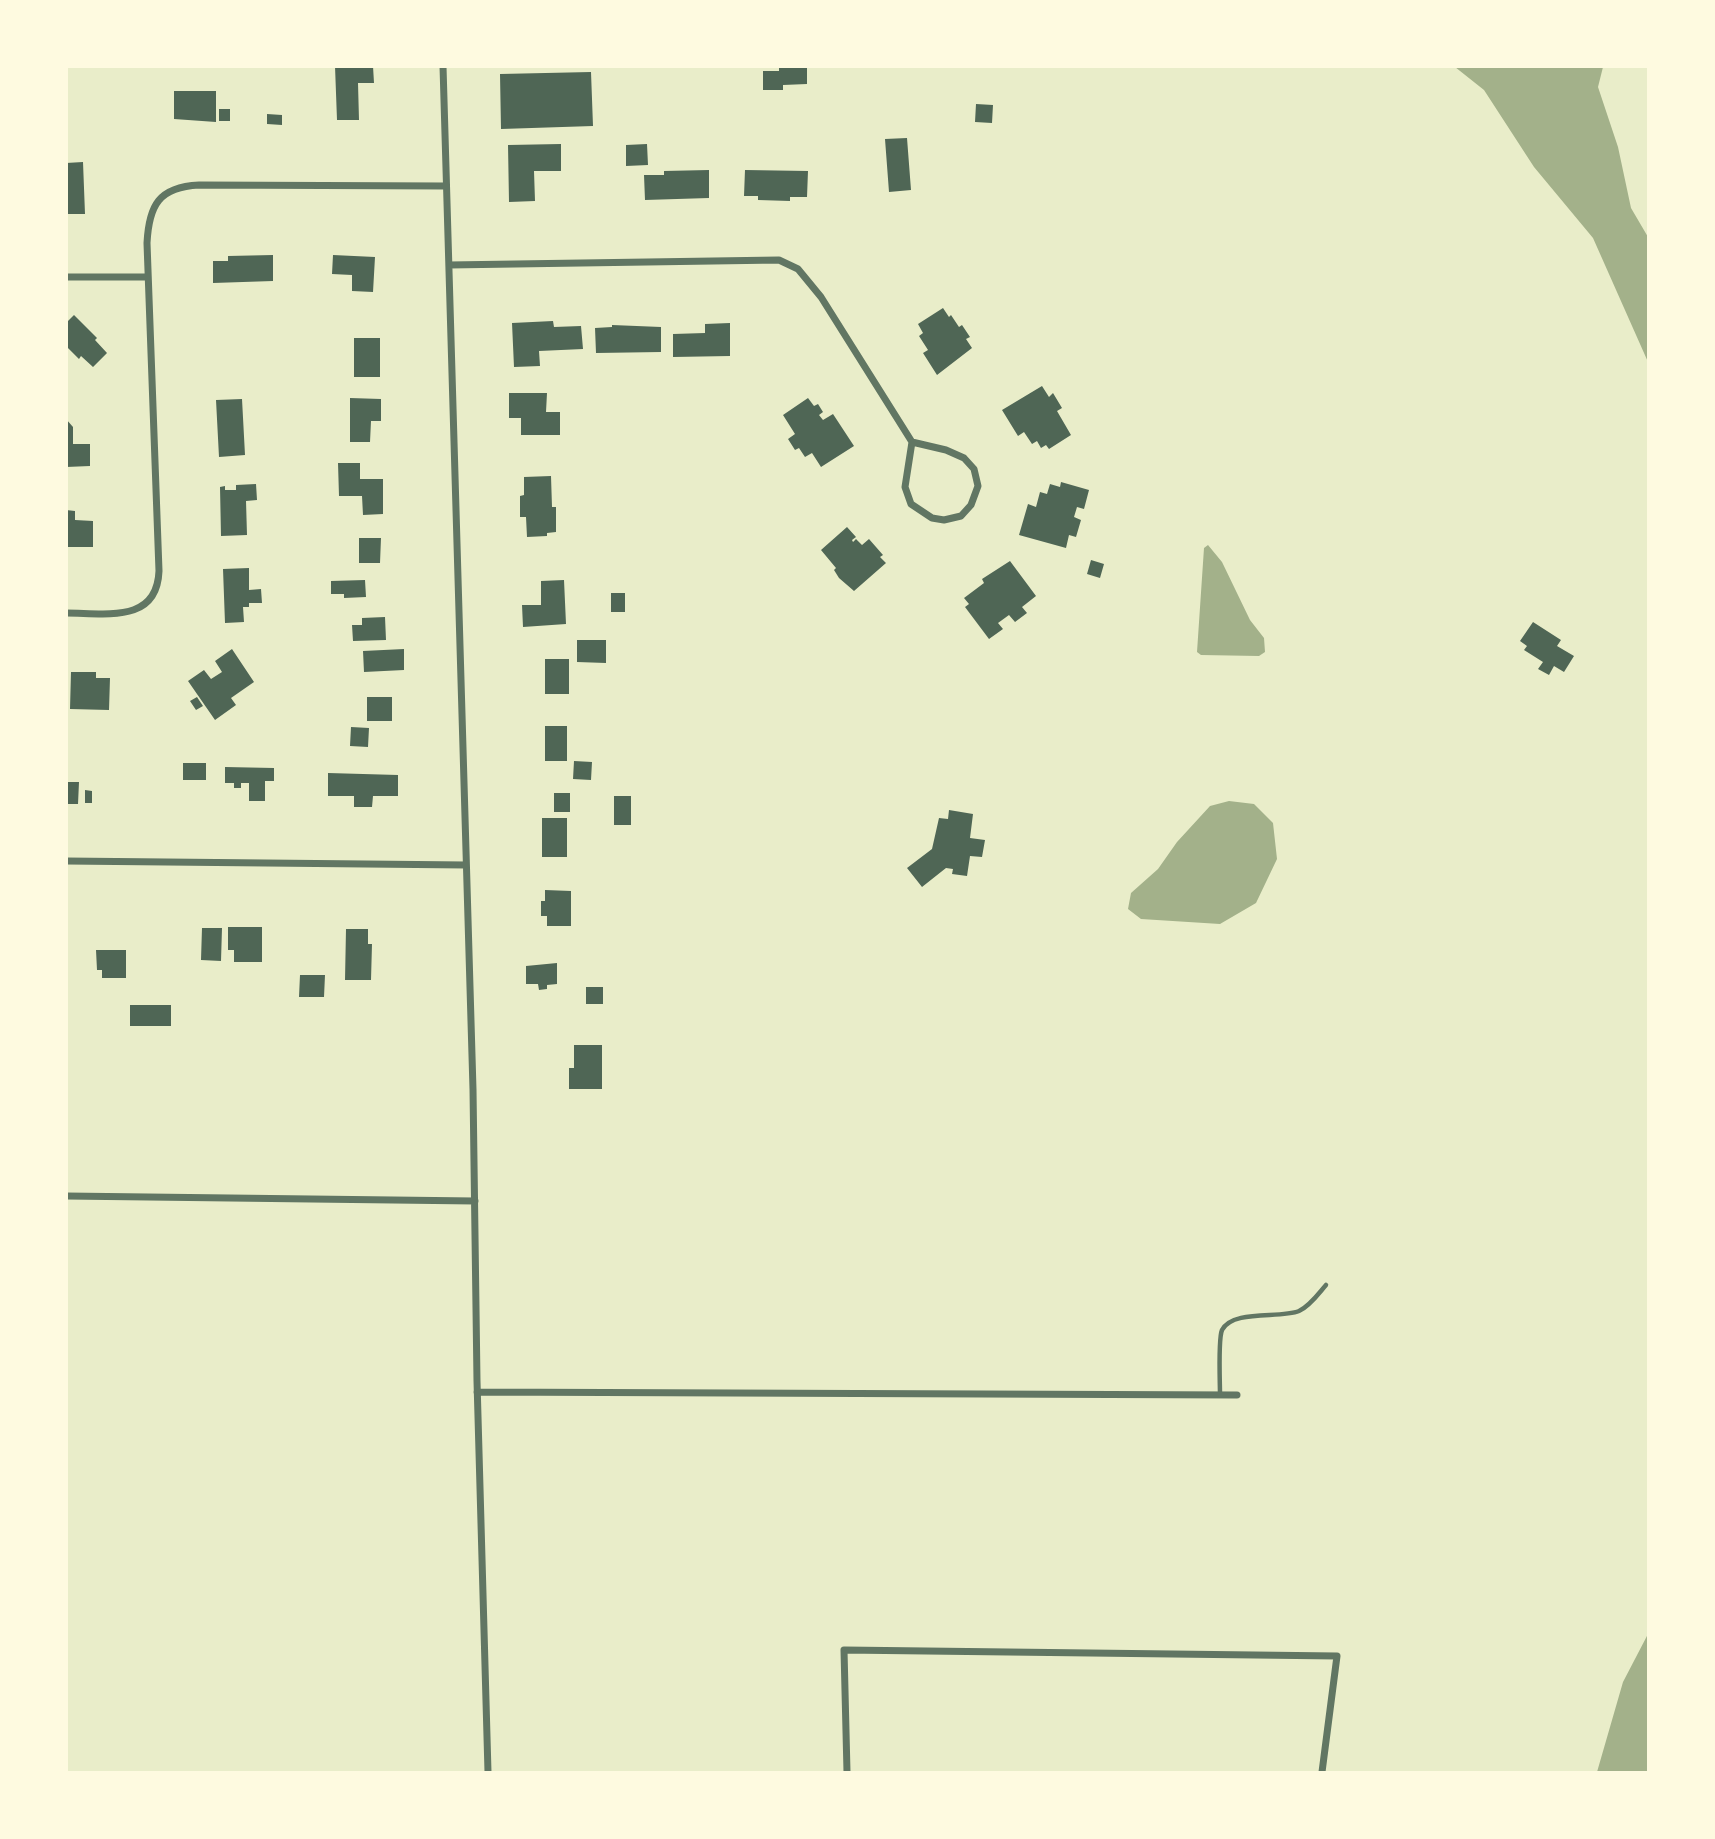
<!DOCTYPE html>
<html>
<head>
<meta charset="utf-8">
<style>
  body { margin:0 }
  #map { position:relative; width:1715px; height:1839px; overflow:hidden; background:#e9edc9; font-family:Signika,sans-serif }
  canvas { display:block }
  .frame { position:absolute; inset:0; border:68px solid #fefae0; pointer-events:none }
</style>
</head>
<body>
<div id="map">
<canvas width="1715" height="1839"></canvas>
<div class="frame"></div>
</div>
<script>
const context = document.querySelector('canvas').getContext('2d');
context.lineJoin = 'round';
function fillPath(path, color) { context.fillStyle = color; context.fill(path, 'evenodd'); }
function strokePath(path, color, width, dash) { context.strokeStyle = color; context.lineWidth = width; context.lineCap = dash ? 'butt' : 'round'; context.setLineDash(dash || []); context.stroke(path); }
const water = new Path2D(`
  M 1455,67 L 1603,67 L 1598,87 L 1618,147 L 1631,208 L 1648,237 L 1648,362 L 1593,238 L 1534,167 L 1484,90 Z
  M 1208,545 L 1222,562 L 1250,620 L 1264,638 L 1265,652 L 1259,656 L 1201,655 L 1197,652 L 1204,548 Z
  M 1229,801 L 1254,804 L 1273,823 L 1277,859 L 1256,903 L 1220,924 L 1141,919 L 1128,909 L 1131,893 L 1158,869 L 1177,842 L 1210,806 Z
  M 1648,1634 L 1648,1772 L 1597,1772 L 1623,1682 Z`);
const building = new Path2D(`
  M 335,66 L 373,66 L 374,83 L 358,83 L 359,120 L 337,120 Z
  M 779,66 L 807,66 L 807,84 L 783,85 L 783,90 L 763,90 L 763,71 L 779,71 Z
  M 591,72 L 593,126 L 501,129 L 500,74 Z
  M 174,91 L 216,91 L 216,122 L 174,119 Z
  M 976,104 L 993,105 L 992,123 L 975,122 Z
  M 219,109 L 230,109 L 230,121 L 219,121 Z
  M 267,114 L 282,115 L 282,125 L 267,124 Z
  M 907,138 L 911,190 L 889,192 L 885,139 Z
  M 561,144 L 561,171 L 534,171 L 535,201 L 509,202 L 508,145 Z
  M 647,144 L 648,165 L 626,166 L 626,145 Z
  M 83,162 L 85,214 L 66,214 L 66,163 Z
  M 709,170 L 709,198 L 645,200 L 644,175 L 664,175 L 664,171 Z
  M 745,170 L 808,171 L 807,197 L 790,197 L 790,201 L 758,200 L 758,196 L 744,196 Z
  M 273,255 L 273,281 L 213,283 L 213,261 L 228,261 L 228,256 Z
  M 333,255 L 375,257 L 373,292 L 352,291 L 352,275 L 332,274 Z
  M 943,308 L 949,317 L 951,315 L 959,327 L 962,325 L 970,337 L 966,339 L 972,348 L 937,375 L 923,353 L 928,350 L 919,336 L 923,333 L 918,324 Z
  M 74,315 L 97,338 L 95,340 L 107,353 L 93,367 L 81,356 L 79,359 L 66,346 L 66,323 Z
  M 553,321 L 554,327 L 581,326 L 583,349 L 539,351 L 540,366 L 514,367 L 512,323 Z
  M 730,323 L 730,356 L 673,357 L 673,334 L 705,333 L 705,324 Z
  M 612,325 L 661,327 L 661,352 L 596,353 L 595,328 L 612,327 Z
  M 354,338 L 380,338 L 380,377 L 354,377 Z
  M 1042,386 L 1049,397 L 1053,393 L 1062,408 L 1057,411 L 1071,435 L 1049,449 L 1046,445 L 1041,448 L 1037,441 L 1032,444 L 1024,432 L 1018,436 L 1002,410 Z
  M 509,393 L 547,393 L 546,412 L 560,412 L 560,435 L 521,435 L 521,418 L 509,418 Z
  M 350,398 L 381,399 L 381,421 L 371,421 L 370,442 L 350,442 Z
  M 808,398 L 814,406 L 818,404 L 823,412 L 819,415 L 823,420 L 833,414 L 854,446 L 821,467 L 812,453 L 805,457 L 799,448 L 795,450 L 788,439 L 795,434 L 783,415 Z
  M 242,399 L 245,455 L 219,457 L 216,400 Z
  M 66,419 L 73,427 L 73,444 L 90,444 L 90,466 L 66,467 Z
  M 338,463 L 360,463 L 360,479 L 383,479 L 383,514 L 363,515 L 362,496 L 339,496 Z
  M 551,476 L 552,507 L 556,507 L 556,532 L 547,533 L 547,536 L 527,537 L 526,517 L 520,517 L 520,496 L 524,495 L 524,477 Z
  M 1061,482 L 1089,490 L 1084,509 L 1077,507 L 1074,517 L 1081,520 L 1076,537 L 1069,535 L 1066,548 L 1019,535 L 1028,504 L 1036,507 L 1040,492 L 1047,494 L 1050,484 L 1060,487 Z
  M 256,484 L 257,500 L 246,501 L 247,535 L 221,536 L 220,487 L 225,486 L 225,490 L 236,490 L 236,485 Z
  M 66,510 L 75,511 L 75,520 L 93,521 L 93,547 L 66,547 Z
  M 847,527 L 856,537 L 852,540 L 853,542 L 856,539 L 862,545 L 869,539 L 883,555 L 880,557 L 886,563 L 854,591 L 839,578 L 834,570 L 836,568 L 821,550 Z
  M 359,538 L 381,538 L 380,563 L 359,563 Z
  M 1091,560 L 1104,564 L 1100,578 L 1087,574 Z
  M 1010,561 L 1036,596 L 1022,607 L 1027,613 L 1015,622 L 1009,615 L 998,623 L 1003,629 L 989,639 L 965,607 L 969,604 L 964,598 L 984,583 L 982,579 Z
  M 249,568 L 249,590 L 261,589 L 262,603 L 249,603 L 249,607 L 243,607 L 244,622 L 225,623 L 223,569 Z
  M 365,580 L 366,597 L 344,598 L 344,594 L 331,594 L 331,581 Z
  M 564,580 L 566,624 L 523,627 L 522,605 L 541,605 L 541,581 Z
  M 611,593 L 625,593 L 625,612 L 611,612 Z
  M 385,617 L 386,640 L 353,641 L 352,625 L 362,625 L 362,618 Z
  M 1533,622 L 1561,640 L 1557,646 L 1574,656 L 1564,672 L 1554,666 L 1549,675 L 1538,669 L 1543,662 L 1524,650 L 1527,646 L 1520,641 Z
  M 577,640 L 606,640 L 606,663 L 577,662 Z
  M 232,649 L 254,682 L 231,698 L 236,705 L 215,720 L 188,681 L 204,670 L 211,679 L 222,672 L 215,661 Z
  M 404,649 L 404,670 L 364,672 L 363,651 Z
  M 545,659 L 569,659 L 569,694 L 545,694 Z
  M 71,672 L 96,672 L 96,678 L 110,678 L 109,710 L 70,709 Z
  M 197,697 L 203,706 L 196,710 L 190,701 Z
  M 367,697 L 392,697 L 392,721 L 367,721 Z
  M 545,726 L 567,726 L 567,761 L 545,761 Z
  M 351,727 L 369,728 L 368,747 L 350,746 Z
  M 574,761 L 592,762 L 591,780 L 573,779 Z
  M 183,763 L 206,763 L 206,780 L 183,780 Z
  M 225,767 L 274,768 L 274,781 L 265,781 L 265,801 L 249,801 L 249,783 L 241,783 L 241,788 L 234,788 L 234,783 L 225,783 Z
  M 328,773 L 398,775 L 398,796 L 373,796 L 372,807 L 354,807 L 354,796 L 328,796 Z
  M 66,782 L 79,782 L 78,804 L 66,804 Z
  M 85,790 L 92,791 L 92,803 L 85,803 Z
  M 554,793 L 570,793 L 570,812 L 554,812 Z
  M 614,796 L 631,796 L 631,825 L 614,825 Z
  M 949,810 L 973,814 L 970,838 L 985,840 L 982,857 L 970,856 L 967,876 L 952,874 L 953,869 L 946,868 L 922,887 L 907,868 L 932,849 L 939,818 L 948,819 Z
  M 542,818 L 567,818 L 567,857 L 542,857 Z
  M 545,890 L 571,891 L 571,926 L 547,926 L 547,916 L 541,916 L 541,901 L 545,901 Z
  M 228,927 L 262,927 L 262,962 L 234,962 L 234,950 L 228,950 Z
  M 202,928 L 222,928 L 221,961 L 201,960 Z
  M 346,929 L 368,929 L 368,944 L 372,944 L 371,980 L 345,980 Z
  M 96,950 L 126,950 L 126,978 L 102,978 L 102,970 L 97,970 Z
  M 557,963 L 557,984 L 547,985 L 547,989 L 539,990 L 538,984 L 526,984 L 526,966 Z
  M 300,975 L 325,975 L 324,997 L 299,997 Z
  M 586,987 L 603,987 L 603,1004 L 586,1004 Z
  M 130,1005 L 171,1005 L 171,1026 L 130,1026 Z
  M 574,1045 L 602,1045 L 602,1089 L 569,1089 L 569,1068 L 574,1068 Z`);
const service = new Path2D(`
  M 1220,1395 C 1220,1382 1218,1339 1222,1330 C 1233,1309 1280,1319 1299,1311 C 1310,1306 1319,1293 1326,1285`);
const minor = new Path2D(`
  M 443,66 L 473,1089 L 477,1381 L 488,1772
  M 449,265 L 779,260 L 798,269 L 821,297 L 912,442 L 905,487 L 911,504 L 932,518 L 944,520 L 961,516 L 971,505 L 978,486 L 974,469 L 964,458 L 946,450 L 912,442
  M 66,277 L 147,277
  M 66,613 C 105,613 157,624 159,571 L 147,243 C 149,205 159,187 199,185 L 446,186
  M 66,861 L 466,865
  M 66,1196 L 475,1201
  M 477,1392 L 1237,1395
  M 847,1772 L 844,1650 L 1337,1656 L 1322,1772`);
fillPath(water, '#a3b18a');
fillPath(building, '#4f6655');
strokePath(service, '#617663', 4.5);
strokePath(minor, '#617663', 7);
</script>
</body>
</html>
